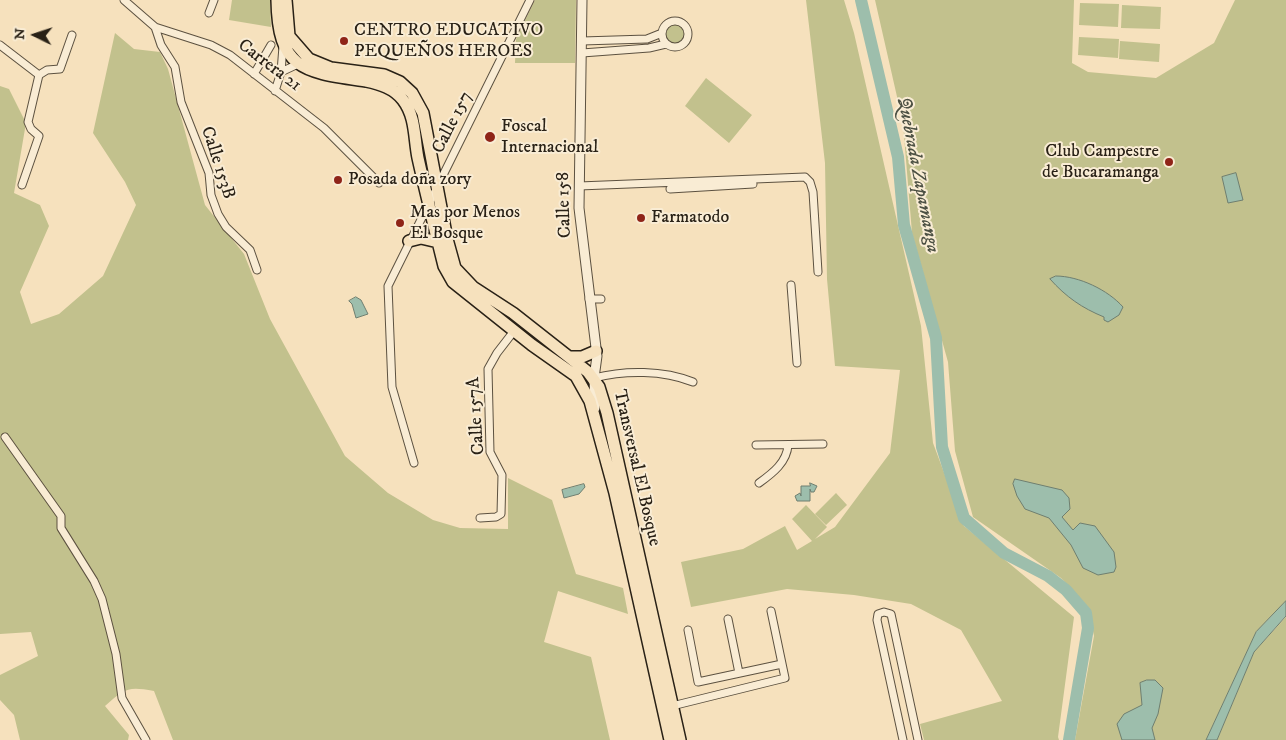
<!DOCTYPE html>
<html>
<head>
<meta charset="utf-8">
<style>
  body { margin:0 }
  #map { position:relative; width:1286px; height:740px; overflow:hidden; background:#f6e1bd; font-family:"IM FELL DW Pica",serif }
  canvas { display:block }
  .north { position:absolute; left:10px; top:10px; width:50px; height:50px; -webkit-text-stroke:4px #f9ecd4; paint-order:stroke; rotate:274deg; font-size:14px; font-weight:700; line-height:20px; text-align:center; color:#292116 }
  .north::after { content:''; display:block; margin:auto; width:18px; height:22px; background:#292116; clip-path:polygon(50% 0,100% 100%,50% 72%,0 100%) }
</style>
</head>
<body>
<div id="map">
<canvas width="1286" height="740"></canvas>
<div class="north">N</div>
</div>
<script>
const context = document.querySelector('canvas').getContext('2d');
context.lineJoin = 'round';
function fillPath(path, color) { context.fillStyle = color; context.fill(path, 'evenodd'); }
function strokePath(path, color, width, dash) { context.strokeStyle = color; context.lineWidth = width; context.lineCap = dash ? 'butt' : 'round'; context.setLineDash(dash || []); context.stroke(path); }
function label(font, color, halo, rows, align = 'center') {
  context.font = font + ' "IM FELL DW Pica",serif'; context.lineWidth = 4; context.setLineDash([]); context.textBaseline = 'middle'; context.strokeStyle = halo; context.fillStyle = color; for (const [text, x, y, turn = 0] of rows) {
    context.save(); context.translate(x, y); context.rotate((+turn || 0) * Math.PI / 180); context.textAlign = isNaN(turn) ? turn : align; if (halo) context.strokeText(text, 0, 0); context.fillText(text, 0, 0); context.restore();
  }
}
const green = new Path2D(`
  M 232,0 L 270,0 L 271,27 L 229,20 Z
  M 535,0 L 576,0 L 575,63 L 515,63 L 516,39 Z
  M 806,0 L 844,0 L 854,33 L 921,326 L 933,443 L 964,526 L 1074,617 L 1058,737 L 1059,740 L 924,740 L 920,724 L 1002,701 L 961,630 L 911,604 L 854,595 L 787,589 L 691,607 L 681,562 L 743,549 L 785,526 L 797,550 L 812,541 L 792,519 L 806,505 L 827,527 L 815,539 L 835,527 L 890,453 L 900,370 L 835,366 L 827,279 L 825,163 Z
  M 875,0 L 1074,0 L 1072,63 L 1088,72 L 1156,78 L 1214,43 L 1235,0 L 1286,0 L 1286,601 L 1256,632 L 1206,740 L 1075,740 L 1094,636 L 1088,607 L 1061,578 L 973,517 L 955,451 L 948,362 L 912,233 L 903,123 Z
  M 1080,3 L 1119,4 L 1118,27 L 1079,25 Z
  M 1122,5 L 1161,7 L 1160,29 L 1121,28 Z
  M664 33a11 11 0 1 1 22 0a11 11 0 1 1-22 0Z
  M 115,33 L 134,49 L 160,52 L 168,69 L 205,205 L 244,254 L 270,319 L 345,456 L 388,493 L 433,520 L 460,528 L 508,529 L 508,478 L 552,500 L 576,574 L 623,588 L 628,614 L 558,591 L 544,642 L 591,657 L 610,740 L 173,740 L 154,691 C 128,686 125,688 105,706 L 129,735 L 128,740 L 20,740 L 14,715 L 0,700 L 0,675 L 38,656 L 31,632 L 0,634 L 0,86 L 9,89 L 26,123 L 14,193 L 40,205 L 49,226 L 20,292 L 31,324 L 59,314 L 103,276 L 136,205 L 125,182 L 93,133 Z
  M 1079,37 L 1119,39 L 1118,58 L 1078,55 Z
  M 1120,41 L 1160,44 L 1159,62 L 1119,59 Z
  M 706,78 L 752,115 L 729,143 L 685,106 Z
  M 836,493 L 847,505 L 826,525 L 815,514 Z
  M 1286,617 L 1286,740 L 1217,740 L 1254,652 Z`);
const water = new Path2D(`
  M 1236,173 L 1243,200 L 1228,203 L 1222,177 Z
  M 1056,276 C 1079,276 1108,290 1123,307 L 1119,315 L 1108,322 L 1104,320 L 1104,317 C 1082,308 1066,297 1050,279 Z
  M 356,297 L 361,300 L 368,314 L 356,318 L 352,304 L 349,301 Z
  M 1015,479 L 1062,490 L 1069,498 L 1070,509 L 1062,517 L 1073,530 L 1080,523 L 1095,526 L 1114,552 L 1116,567 L 1114,572 L 1098,575 L 1083,568 L 1071,545 L 1049,518 L 1025,509 L 1017,496 L 1013,484 Z
  M 810,483 L 817,486 L 814,492 L 811,492 L 810,489 L 810,501 L 797,501 L 795,496 L 800,493 L 801,496 L 801,486 L 810,486 Z
  M 584,484 L 585,487 L 579,494 L 564,498 L 562,490 Z
  M 1286,601 L 1286,616 L 1254,652 L 1217,740 L 1206,740 L 1256,632 Z
  M 1147,680 L 1155,680 L 1163,688 L 1158,714 L 1152,728 L 1155,740 L 1122,740 L 1117,724 L 1124,714 L 1142,705 L 1140,683 Z`);
const river = new Path2D(`
  M 861,0 L 898,157 L 904,225 L 936,338 L 942,447 L 964,518 L 1004,553 L 1048,576 L 1066,590 L 1086,613 L 1088,628 L 1069,740`);
const minor = new Path2D(`
  M 124,0 L 155,27 L 211,45 L 230,55 L 324,128 L 379,183
  M 209,13 L 214,0
  M662 34a13 13 0 1 1 26 0a13 13 0 1 1-26 0Z
  M 155,27 L 161,45 L 175,67 L 181,102 L 209,173 L 211,195 L 218,214 L 226,227 L 250,250 L 257,270
  M 582,41 L 647,39 L 662,33
  M 0,45 L 39,75
  M 582,53 L 649,48 L 666,44
  M 281,72 L 298,64
  M 254,74 L 271,45
  M 275,91 L 281,72 L 283,46
  M 22,185 L 39,136 L 31,129 L 28,122 L 39,75 L 47,70 L 60,69 L 72,35
  M 579,186 L 805,177 L 810,182 L 813,192 L 818,272
  M 670,189 L 753,184
  M 791,285 L 797,363
  M 589,299 L 601,299
  M 594,378 C 625,370 663,370 693,382
  M 5,437 L 61,516 L 61,528 L 94,581 L 102,599 L 116,654 L 122,698 L 146,740
  M 756,445 L 823,444
  M 414,463 L 392,387 L 388,286 L 530,0
  M 759,483 C 773,473 787,462 788,445
  M 480,518 L 496,517 L 501,514 L 502,475 L 490,452 L 488,369 L 497,353 L 514,331
  M 728,619 L 739,673
  M 688,630 L 698,682 L 782,664
  M 672,706 L 785,678 L 771,611
  M 903,740 L 877,620 L 878,614 L 884,612 L 891,614 L 918,740`);
const tertiary = new Path2D(`
  M 582,0 L 579,208 L 597,356 L 594,378 L 595,408`);
const primary = new Path2D(`
  M 277,0 C 278,71 305,72 366,81 C 380,84 394,88 403,100 C 416,117 414,138 418,158 C 426,194 435,230 444,266 L 453,282 L 532,345 L 576,376 L 590,401 L 615,493 L 670,740
  M 286,0 L 289,36 L 309,59 L 331,68 L 384,75 L 400,82 L 412,93 L 423,113 L 447,239 L 455,268 L 473,287 L 513,313 L 588,372 L 599,387 L 607,413 L 680,740
  M 409,241 L 421,238 L 438,242
  M 570,357 L 582,357 L 596,351`);
const markers = [
  [344,41,5,"#8f2418"],
  [490,137,6,"#8f2418"],
  [1169,162,5,"#8f2418"],
  [338,180,5,"#8f2418"],
  [641,218,5,"#8f2418"],
  [400,223,5,"#8f2418"]
];
const poiNames = [
  ["CENTRO EDUCATIVO",354,31],
  ["PEQUEÑOS HEROES",354,52],
  ["Foscal",501,127],
  ["Internacional",501,148],
  ["Club Campestre",1159,152,"right"],
  ["de Bucaramanga",1159,173,"right"],
  ["Posada doña zory",348,180],
  ["Mas por Menos",410,213],
  ["El Bosque",410,234],
  ["Farmatodo",651,218]
];
const streetNames = [
  ["Carrera 21",269,66,37],
  ["Calle 157",453,123,-63],
  ["Calle 153B",217,163,72],
  ["Calle 158",565,205,-92],
  ["Calle 157A",477,416,-94],
  ["Transversal El Bosque",636,468,77]
];
const waterNames = [
  ["Quebrada Zapamanga",917,175,79]
];
fillPath(green, '#c2c18d');
fillPath(water, '#9dbeac');
strokePath(water, '#6f7f70', 1);
strokePath(river, '#9dbeac', 12);
strokePath(minor, '#5c5140', 9);
strokePath(tertiary, '#5c5140', 11);
strokePath(primary, '#292116', 14);
strokePath(minor, '#f9ecd4', 7);
strokePath(tertiary, '#f9ecd4', 9);
strokePath(primary, '#f6e1bd', 11);
for (const [x, y, r, color] of markers) { const dot = new Path2D(); dot.arc(x, y, r, 0, 2 * Math.PI); context.fillStyle = color; context.fill(dot); strokePath(dot, '#f9ecd4', 2); }
label('18px', '#292116', '#f9ecd4', poiNames, 'left');
label('18px', '#292116', '#f9ecd4', streetNames);
label('italic 19px', '#4c5043', '#f9ecd4', waterNames);
</script>
</body>
</html>
